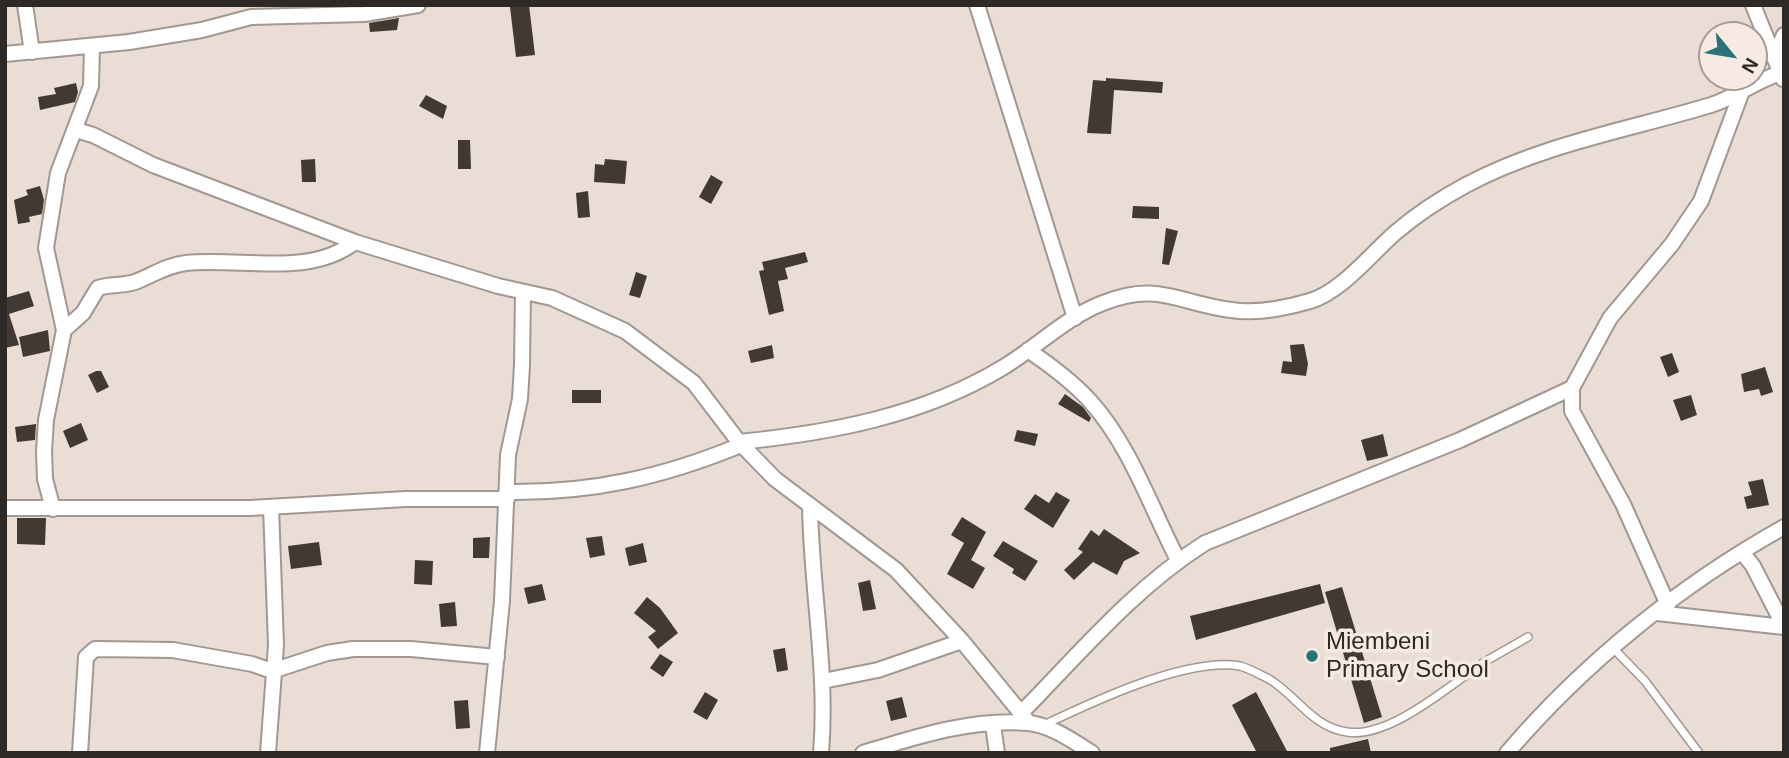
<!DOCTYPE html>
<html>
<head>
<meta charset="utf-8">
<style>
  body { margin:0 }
  #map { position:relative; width:1789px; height:758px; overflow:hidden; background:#e9ddd6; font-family:Arial,sans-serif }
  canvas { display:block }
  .frame { position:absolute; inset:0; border:7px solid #2d2926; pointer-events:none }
  .north { position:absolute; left:1698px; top:21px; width:70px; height:70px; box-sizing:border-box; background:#f6eae3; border:2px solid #a69d97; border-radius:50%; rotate:120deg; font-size:19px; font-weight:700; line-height:28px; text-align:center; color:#2d2926 }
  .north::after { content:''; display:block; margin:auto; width:24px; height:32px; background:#297379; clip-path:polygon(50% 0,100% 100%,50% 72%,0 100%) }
</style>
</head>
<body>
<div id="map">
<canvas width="1789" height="758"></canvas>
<div class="frame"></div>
<div class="north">N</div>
</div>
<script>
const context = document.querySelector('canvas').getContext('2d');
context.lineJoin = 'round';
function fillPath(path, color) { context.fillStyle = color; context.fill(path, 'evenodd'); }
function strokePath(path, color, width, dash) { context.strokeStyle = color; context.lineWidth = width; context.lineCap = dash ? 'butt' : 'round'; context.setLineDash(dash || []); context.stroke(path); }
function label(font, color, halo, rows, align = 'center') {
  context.font = font + ' Arial,sans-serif'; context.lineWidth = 7; context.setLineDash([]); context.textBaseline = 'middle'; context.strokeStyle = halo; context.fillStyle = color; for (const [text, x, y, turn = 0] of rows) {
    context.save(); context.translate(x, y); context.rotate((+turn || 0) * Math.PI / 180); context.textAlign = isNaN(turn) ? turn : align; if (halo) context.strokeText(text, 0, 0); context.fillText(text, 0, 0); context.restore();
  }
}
const building = new Path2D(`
  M 529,5 L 535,55 L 516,57 L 510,7 Z
  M 399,18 L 397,30 L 370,32 L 369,23 Z
  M 1106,78 L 1163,82 L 1162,93 L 1114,90 L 1111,134 L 1087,133 L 1093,80 L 1106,81 Z
  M 76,83 L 78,92 L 75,102 L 40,110 L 38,97 L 56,94 L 54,88 Z
  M 426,95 L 447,106 L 443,119 L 419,106 Z
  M 458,140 L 470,140 L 471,169 L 458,169 Z
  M 315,159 L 316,182 L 302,182 L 301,160 Z
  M 605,159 L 627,161 L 625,184 L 594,182 L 595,164 L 604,165 Z
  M 711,175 L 723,182 L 711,204 L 699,197 Z
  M 40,186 L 44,200 L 42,214 L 29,217 L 30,222 L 18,224 L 14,200 L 28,195 L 26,190 Z
  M 588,191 L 590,217 L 578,218 L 576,193 Z
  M 1133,206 L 1159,207 L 1159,219 L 1132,218 Z
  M 1166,228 L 1178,231 L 1169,265 L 1162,264 Z
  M 805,252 L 808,262 L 785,268 L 788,279 L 778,281 L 784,311 L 769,315 L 759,271 L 764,270 L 762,262 Z
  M 636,272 L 647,276 L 640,298 L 629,295 Z
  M 29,291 L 34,306 L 9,314 L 19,345 L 5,348 L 5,298 Z
  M 48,330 L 50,351 L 23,357 L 19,337 Z
  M 1304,344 L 1308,364 L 1306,376 L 1281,373 L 1283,361 L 1292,362 L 1290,345 Z
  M 772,345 L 774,358 L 751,363 L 748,351 Z
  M 1672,353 L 1679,372 L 1668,377 L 1660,357 Z
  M 1765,367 L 1773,392 L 1761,396 L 1759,389 L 1744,392 L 1741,374 Z
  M 96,371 L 101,371 L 109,387 L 97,393 L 88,375 Z
  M 572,390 L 601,390 L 601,403 L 572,403 Z
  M 1065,394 L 1083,407 L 1091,418 L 1089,422 L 1058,404 Z
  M 1691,395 L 1697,415 L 1681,421 L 1673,400 Z
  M 81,423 L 88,440 L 70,448 L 63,431 Z
  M 36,424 L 35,440 L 17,442 L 15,427 Z
  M 1017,430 L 1038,434 L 1035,446 L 1014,441 Z
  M 1383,434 L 1388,456 L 1367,461 L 1361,440 Z
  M 1763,479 L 1769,505 L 1747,509 L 1744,497 L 1752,495 L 1748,482 Z
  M 1056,492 L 1070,500 L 1053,528 L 1024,509 L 1035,494 L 1049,503 Z
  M 962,517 L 986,532 L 971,560 L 985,568 L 973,589 L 947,574 L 964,543 L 951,535 Z
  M 17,518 L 46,518 L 45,545 L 17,544 Z
  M 1104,529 L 1140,553 L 1124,561 L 1117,575 L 1093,562 L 1074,580 L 1064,570 L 1083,552 L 1078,549 L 1091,530 L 1099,536 Z
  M 602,536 L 605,555 L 590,558 L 586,538 Z
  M 490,537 L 489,558 L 473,558 L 473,538 Z
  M 1003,541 L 1038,561 L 1025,581 L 1012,573 L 1014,569 L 993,556 Z
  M 319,542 L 322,565 L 291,569 L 288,546 Z
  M 643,543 L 647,562 L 629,566 L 625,548 Z
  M 415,560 L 433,561 L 432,585 L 414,584 Z
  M 870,580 L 876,609 L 863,611 L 858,583 Z
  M 542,584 L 546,600 L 528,604 L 524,588 Z
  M 1320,584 L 1325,603 L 1196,640 L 1190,616 Z
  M 1342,587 L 1382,717 L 1364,723 L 1325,592 Z
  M 647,597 L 660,608 L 678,633 L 658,649 L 648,637 L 656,631 L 634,613 Z
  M 455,602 L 457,626 L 441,627 L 439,604 Z
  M 785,648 L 788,670 L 777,672 L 773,650 Z
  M 660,654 L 673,662 L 663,677 L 650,668 Z
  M 705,692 L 718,700 L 707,720 L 693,712 Z
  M 1256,692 L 1288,753 L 1257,753 L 1232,705 Z
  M 902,697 L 907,717 L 891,721 L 886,701 Z
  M 468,700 L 470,728 L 456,729 L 454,701 Z
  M 1368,739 L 1371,753 L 1330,753 L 1330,748 Z`);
const service = new Path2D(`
  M 1613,648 L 1645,681 L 1699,753
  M 1044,725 C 1092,702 1187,657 1240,666 C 1248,668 1261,675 1269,679 C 1296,695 1312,727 1347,732 C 1390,739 1451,684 1486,661 C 1500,653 1514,645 1528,637`);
const minor = new Path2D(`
  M 25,5 L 32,52
  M 977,5 L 1075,318
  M 1753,5 L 1783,79
  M 5,54 L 129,42 L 202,30 L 251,17 L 364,14 L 418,5
  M 1775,55 L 1784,35
  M 76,130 L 93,135 L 153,165 L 355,242 L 498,286 L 552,298 L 625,331 L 694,383 L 739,442 L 775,479 L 896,570 L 962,641 L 1029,723
  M 64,330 L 83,313 L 98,288 C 110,284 123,286 135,282 C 153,275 167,265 186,263 C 241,257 308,278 355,242
  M 1028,350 C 1050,365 1072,381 1090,401 C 1130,445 1151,508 1178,560
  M 739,442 C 830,433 922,416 1002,368 C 1036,348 1066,317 1103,303 C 1158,281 1178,303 1231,310 C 1256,314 1286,308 1310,301 C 1341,292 1371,254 1395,233 C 1417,214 1440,199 1466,185 C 1543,144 1628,130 1711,105 C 1736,97 1758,79 1784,72
  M 508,492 C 593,493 663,477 741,445
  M 810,505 C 811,588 828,670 821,753
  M 5,508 L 250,508 L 406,499 L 507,499
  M 53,509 L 45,479 L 44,451 L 46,420 L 64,330 L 46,248 L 58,173 L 91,86 L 92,46
  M 1742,552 L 1753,566 L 1784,626
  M 1668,605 L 1623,504 L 1572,411 L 1572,388 L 1610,318 L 1672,244 L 1701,201 L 1742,91
  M 1657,613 L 1784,627
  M 823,681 L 878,670 L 962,641
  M 1021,713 C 1080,653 1134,588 1205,543 L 1460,440 L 1572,388
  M 993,725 L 997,753
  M 80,753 L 86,657 L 95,649 L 173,650 L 252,664 L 272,671 L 327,653 L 353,649 L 411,649 L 497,657
  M 268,753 L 276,645 L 271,507
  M 487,753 L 502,601 L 508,455 L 520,399 L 522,365 L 523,292
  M 863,753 C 915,737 973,718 1028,723 C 1051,725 1073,741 1092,753
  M 1507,753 C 1584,663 1680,585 1784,527`);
const markers = [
  [1312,656,7,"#297379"]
];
const poiNames = [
  ["Miembeni",1326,642],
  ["Primary School",1326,670]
];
fillPath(building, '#433933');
strokePath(service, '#a39891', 10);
strokePath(minor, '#a39891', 18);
strokePath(service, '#fff', 7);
strokePath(minor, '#fff', 14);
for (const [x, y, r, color] of markers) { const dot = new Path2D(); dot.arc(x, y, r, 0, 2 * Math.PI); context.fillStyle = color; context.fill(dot); strokePath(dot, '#f6eae3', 2.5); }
label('24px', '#2d2926', '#f6eae3', poiNames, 'left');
</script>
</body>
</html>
